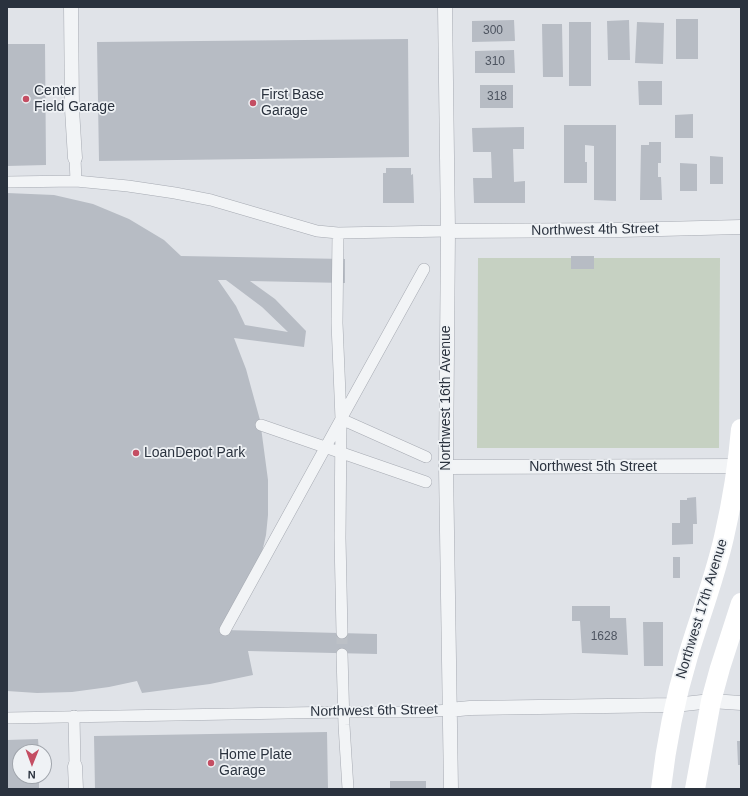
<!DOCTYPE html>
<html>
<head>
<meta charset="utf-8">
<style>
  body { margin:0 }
  #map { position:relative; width:748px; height:796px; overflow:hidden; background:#e0e3e8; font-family:Arial,sans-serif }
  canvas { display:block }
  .frame { position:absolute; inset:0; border:8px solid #2a323e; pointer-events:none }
  .north { position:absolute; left:12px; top:744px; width:40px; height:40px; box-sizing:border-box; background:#eff2f5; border:1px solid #a0a5ac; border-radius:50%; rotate:181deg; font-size:11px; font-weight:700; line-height:16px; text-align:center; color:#2a323e }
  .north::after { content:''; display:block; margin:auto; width:14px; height:18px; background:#c44e63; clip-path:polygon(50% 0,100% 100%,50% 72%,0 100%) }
</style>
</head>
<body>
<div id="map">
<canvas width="748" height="796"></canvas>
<div class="frame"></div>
<div class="north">N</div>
</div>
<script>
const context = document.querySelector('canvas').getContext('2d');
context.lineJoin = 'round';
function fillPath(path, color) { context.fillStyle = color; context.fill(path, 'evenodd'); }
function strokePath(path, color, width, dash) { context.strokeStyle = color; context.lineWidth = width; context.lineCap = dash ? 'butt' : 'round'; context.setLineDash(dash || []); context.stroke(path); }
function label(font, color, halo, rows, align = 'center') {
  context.font = font + ' Arial,sans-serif'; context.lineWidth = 3.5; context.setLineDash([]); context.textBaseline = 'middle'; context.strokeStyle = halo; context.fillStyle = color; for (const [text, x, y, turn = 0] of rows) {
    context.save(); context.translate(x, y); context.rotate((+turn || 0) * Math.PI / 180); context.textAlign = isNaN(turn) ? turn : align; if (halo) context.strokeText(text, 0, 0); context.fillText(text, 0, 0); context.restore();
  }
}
const green = new Path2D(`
  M 478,258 L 571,258 L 571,269 L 594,269 L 594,258 L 720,258 L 719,448 L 477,448 Z`);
const building = new Path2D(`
  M 676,19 L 698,19 L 698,59 L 676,59 Z
  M 514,20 L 515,41 L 472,42 L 472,21 Z
  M 629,20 L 630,60 L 608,60 L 607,21 Z
  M 569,22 L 591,22 L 591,86 L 569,86 Z
  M 637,22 L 664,23 L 663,64 L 635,63 Z
  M 542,24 L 562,24 L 563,77 L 543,77 Z
  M 408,39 L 409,157 L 99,161 L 97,42 Z
  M 7,44 L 45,44 L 46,165 L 7,166 Z
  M 514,50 L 515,73 L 475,73 L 475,51 Z
  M 638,81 L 662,81 L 662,105 L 639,105 Z
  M 480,85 L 513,85 L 513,108 L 480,108 Z
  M 693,114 L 693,138 L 675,138 L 675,115 Z
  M 564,125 L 616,125 L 616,201 L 594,200 L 594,146 L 585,145 L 585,162 L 587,162 L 587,183 L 564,183 Z
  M 524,127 L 524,149 L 513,149 L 514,182 L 525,181 L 525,203 L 474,203 L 473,178 L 492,178 L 491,152 L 473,152 L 472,128 Z
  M 649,142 L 661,142 L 661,163 L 658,163 L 658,177 L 661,177 L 662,200 L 640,200 L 641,145 L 649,145 Z
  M 710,156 L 723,157 L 723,184 L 710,184 Z
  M 680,163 L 697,164 L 697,191 L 680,191 Z
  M 386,168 L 411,168 L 411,175 L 413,174 L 414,203 L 383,203 L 383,173 L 386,173 Z
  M 7,193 L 54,195 L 93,204 L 129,219 L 164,240 L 181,256 L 345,259 L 345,283 L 250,281 L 275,299 L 306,331 L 304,347 L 234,338 L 246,369 L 260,420 L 268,480 L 268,515 L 266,535 L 259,565 L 225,630 L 377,634 L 377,654 L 248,651 L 253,675 L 210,684 L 142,693 L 137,681 L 109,687 L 72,692 L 37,693 L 7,691 ZM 218,280 L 226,280 L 262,307 L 288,332 L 245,325 L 236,306 Z
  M 571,256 L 594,256 L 594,269 L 571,269 Z
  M 696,497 L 697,524 L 693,524 L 693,544 L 672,545 L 672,523 L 680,523 L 680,500 L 687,500 L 687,498 Z
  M 673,557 L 680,557 L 680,578 L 673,578 Z
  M 572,606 L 610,606 L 610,618 L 626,618 L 628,655 L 582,653 L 580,621 L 572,621 Z
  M 643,622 L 663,622 L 663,666 L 644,666 Z
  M 327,732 L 328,789 L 95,789 L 94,736 Z
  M 38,739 L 39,752 L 20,752 L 20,776 L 39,776 L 39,789 L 7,789 L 7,740 Z
  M 737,741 L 741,741 L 741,765 L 738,765 Z
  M 390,781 L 426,781 L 426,789 L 390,789 Z`);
const pedestrianTunnel = new Path2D(`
  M 342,633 L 342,654`);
const pedestrian = new Path2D(`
  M 75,158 L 76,181
  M 7,182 L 76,181 L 128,186 L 175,193 L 211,200 L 317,231 L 338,233 L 448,231
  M 338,233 L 337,323 L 341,419 L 340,538 L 342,633
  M 424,269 L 341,419 L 426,457
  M 261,425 L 426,482
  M 225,630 L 340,421
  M 342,654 L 344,725 L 348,789
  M 74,716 L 75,766
  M 7,718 L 344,712 L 423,712 L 449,710`);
const minor = new Path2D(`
  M 71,7 L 72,109 L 75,158
  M 445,7 L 448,231 L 446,467 L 451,789
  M 448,231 L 621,230 L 741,227
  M 446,467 L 741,466
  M 449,710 L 470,708 L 675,705 L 711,701 L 741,703
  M 75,766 L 76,789`);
const secondary = new Path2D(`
  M 661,789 C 666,744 675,699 688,656 C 700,616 715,577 724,537 C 732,502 738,465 741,429
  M 695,789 L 711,701 L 720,668 L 741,603`);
const markers = [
  [26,99,4,"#c44e63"],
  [253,103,4,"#c44e63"],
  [136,453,4,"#c44e63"],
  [211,763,4,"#c44e63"]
];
const numberNames = [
  ["300",493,31],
  ["310",495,62],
  ["318",497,97],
  ["1628",604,637]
];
const poiNames = [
  ["Center",34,91],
  ["Field Garage",34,107],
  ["First Base",261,95],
  ["Garage",261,111],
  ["LoanDepot Park",144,453],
  ["Home Plate",219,755],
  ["Garage",219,771]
];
const streetNames = [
  ["Northwest 4th Street",595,230,-1],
  ["Northwest 16th Avenue",446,398,-90],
  ["Northwest 5th Street",593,467],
  ["Northwest 17th Avenue",702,609,-73],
  ["Northwest 6th Street",374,711,-1]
];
fillPath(green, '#c6d1c2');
fillPath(building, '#b7bcc4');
strokePath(pedestrianTunnel, '#bcc0c6', 11, [11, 5.5]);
strokePath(pedestrian, '#a6aab2', 12);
strokePath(minor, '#a6aab2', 15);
strokePath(pedestrian, '#f2f4f6', 11);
strokePath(minor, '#f2f4f6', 14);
strokePath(secondary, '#fff', 20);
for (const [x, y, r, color] of markers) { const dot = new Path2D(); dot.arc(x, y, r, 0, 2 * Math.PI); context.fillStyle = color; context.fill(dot); strokePath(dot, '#eff2f5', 1.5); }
label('12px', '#4d5460', null, numberNames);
label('14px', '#2a323e', '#eff2f5', poiNames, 'left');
label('14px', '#2a323e', '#eff2f5', streetNames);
</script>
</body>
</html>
